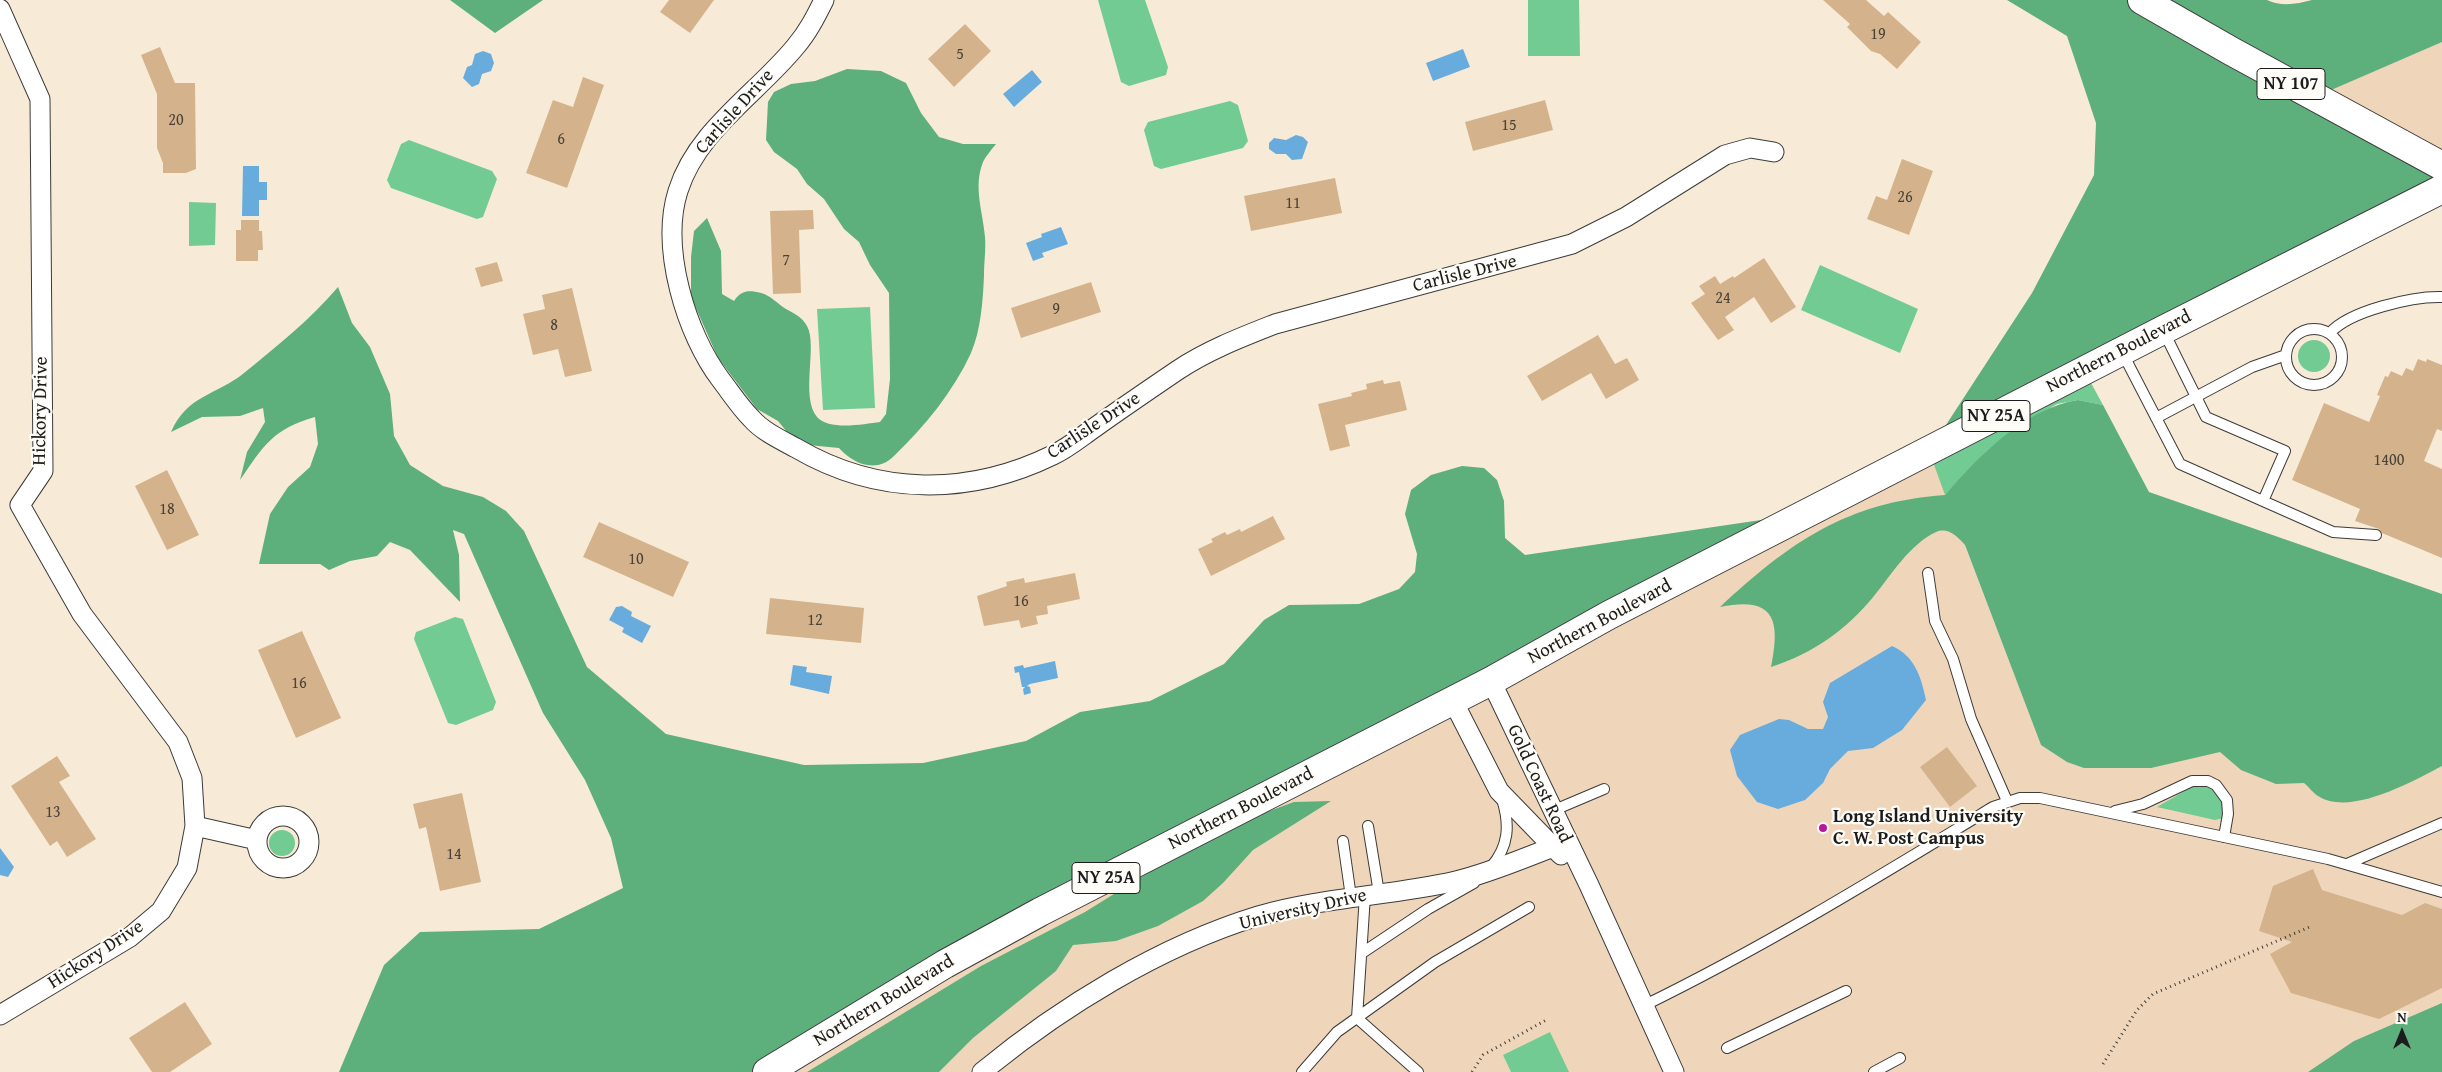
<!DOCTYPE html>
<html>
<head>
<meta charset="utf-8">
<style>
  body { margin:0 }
  #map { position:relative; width:2442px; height:1072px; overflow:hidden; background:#f7ebd8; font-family:"Gentium Book Plus",serif }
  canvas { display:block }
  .north { position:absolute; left:2377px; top:1007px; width:50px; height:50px; -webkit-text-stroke:4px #fdfcf7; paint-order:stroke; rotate:0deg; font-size:14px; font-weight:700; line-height:20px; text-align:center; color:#1c1c1c }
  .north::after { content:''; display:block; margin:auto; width:18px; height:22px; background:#1c1c1c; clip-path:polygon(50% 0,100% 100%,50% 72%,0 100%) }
</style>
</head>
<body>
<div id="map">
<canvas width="2442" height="1072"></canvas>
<div class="north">N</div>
</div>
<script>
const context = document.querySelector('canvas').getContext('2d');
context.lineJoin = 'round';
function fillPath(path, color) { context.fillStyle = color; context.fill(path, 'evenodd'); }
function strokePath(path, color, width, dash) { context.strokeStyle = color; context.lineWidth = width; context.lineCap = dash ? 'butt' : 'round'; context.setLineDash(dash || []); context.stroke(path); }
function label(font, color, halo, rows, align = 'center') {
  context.font = font + ' "Gentium Book Plus",serif'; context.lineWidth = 4.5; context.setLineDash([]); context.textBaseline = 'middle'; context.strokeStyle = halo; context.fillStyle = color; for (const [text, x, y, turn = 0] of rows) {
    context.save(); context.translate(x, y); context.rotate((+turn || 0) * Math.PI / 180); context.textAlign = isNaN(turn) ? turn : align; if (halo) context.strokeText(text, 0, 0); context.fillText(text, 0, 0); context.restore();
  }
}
const built = new Path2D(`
  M 2442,42 L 2442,166 L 2315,96 Z
  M 1929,451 L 2041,745 L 2442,607 L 2442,1072 L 767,1072 Z`);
const green = new Path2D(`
  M 1098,0 L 1145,0 L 1168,67 L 1166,75 L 1129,86 L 1121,82 Z
  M 1528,0 L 1579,0 L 1580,56 L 1528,56 Z
  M 1230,101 L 1238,105 L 1248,141 L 1243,148 L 1161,169 L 1154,166 L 1144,130 L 1148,122 Z
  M 409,140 L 492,171 L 497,179 L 483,217 L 477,219 L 391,188 L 387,180 L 401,144 Z
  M 189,202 L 216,203 L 215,245 L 189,246 Z
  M 1820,265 L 1918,309 L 1900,353 L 1801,310 Z
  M 870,307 L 875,408 L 823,410 L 817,309 Z
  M2298 356a16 16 0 1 1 32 0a16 16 0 1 1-32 0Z
  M 2084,370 L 2103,405 L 2078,400 L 2057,404 L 2016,429 L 1988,450 L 1945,495 L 1929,451 Z
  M 455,617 L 463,619 L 496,702 L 493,710 L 456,725 L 448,723 L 414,639 L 416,632 Z
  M 2195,785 C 2220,783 2224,798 2224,818 L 2215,820 L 2157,807 Z
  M269 843a13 13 0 1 1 26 0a13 13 0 1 1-26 0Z
  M 1550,1032 L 1569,1072 L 1511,1072 L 1503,1055 Z`);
const forest = new Path2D(`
  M 450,0 L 543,0 L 495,33 Z
  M 2007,0 L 2267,0 C 2282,7 2297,4 2312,0 L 2442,0 L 2442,42 L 2315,97 L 2442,166 L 2442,189 L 1929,451 L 2032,293 L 2094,175 L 2096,123 L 2067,36 Z
  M 847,69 L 881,71 L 906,83 L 921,113 L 939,137 L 963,144 L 996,144 C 992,149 986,156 983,162 C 973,187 983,212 985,237 C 986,249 984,263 984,275 C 983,300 981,330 971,353 C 953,392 925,426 894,456 C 877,473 854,465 839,448 L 808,445 L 787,432 L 778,421 L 757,409 L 718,358 L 691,297 L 691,257 L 694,231 L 707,218 L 721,251 L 722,294 L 734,301 C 741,290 749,290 761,293 C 770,295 778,304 786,309 C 795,314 802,317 807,326 C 818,346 800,396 817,417 C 829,431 864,424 880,422 L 886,414 L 890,379 L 889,293 L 870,265 L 859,242 L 844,229 L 824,199 L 807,184 L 797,169 L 774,152 L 766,140 L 768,102 L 774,92 L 791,84 L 815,81 Z
  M 338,287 L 352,323 L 370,347 L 390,394 L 394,436 L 410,465 L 443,486 L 483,497 L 506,511 L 524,531 L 587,667 L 666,734 L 804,765 L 923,763 L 1026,741 L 1080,712 L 1150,701 L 1224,664 L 1264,620 L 1289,605 L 1359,604 L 1399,589 L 1415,572 L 1417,554 L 1405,514 L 1411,490 L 1431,475 L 1462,466 L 1484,468 L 1497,480 L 1504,501 L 1505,538 L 1525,555 L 1808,513 L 767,1072 L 339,1072 L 384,965 L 420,932 L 539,929 L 623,888 L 611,838 L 585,780 L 543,713 L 464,534 L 453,530 L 459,555 L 460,602 L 410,550 L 390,542 L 377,556 L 350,561 L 329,570 L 320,564 L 259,564 L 270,514 L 288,487 L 310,467 L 318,444 L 315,417 C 273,429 264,445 240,480 L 247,452 L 265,422 L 263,408 L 240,416 L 202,417 L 171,432 C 187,395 217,395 244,373 C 276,347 311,319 338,287 Z
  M 2078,400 L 2103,405 L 2149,492 L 2442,594 L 2442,766 C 2413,781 2350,817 2318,796 C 2313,793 2309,787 2304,783 L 2276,784 L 2241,770 L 2220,752 L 2151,768 L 2084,768 L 2067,762 L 2041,745 L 1965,545 C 1957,536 1948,527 1936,532 C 1909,545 1892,574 1874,596 C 1846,630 1814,653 1771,667 C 1781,619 1774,596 1720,607 C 1790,542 1847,502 1945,495 C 1980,455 2024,409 2078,400 Z
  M 1331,801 L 1253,850 L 1223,883 L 1203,901 L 1158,926 L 1116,941 L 1073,945 L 1056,971 L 973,1038 L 939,1072 L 807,1072 L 981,966 L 1085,912 L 1159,866 L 1242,821 L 1294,802 Z
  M 2442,1003 L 2442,1072 L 2308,1072 L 2354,1041 Z`);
const water = new Path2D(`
  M 1463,49 L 1470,67 L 1433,81 L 1426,63 Z
  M 483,51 L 491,54 L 494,63 L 491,71 L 482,74 L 479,84 L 472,87 L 463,78 L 467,67 L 472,65 L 475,54 Z
  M 1032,70 L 1042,82 L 1014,107 L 1003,94 Z
  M 1296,135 L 1303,137 L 1308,142 L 1302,159 L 1292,160 L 1286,154 L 1276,154 L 1269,149 L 1269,143 L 1274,138 L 1286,140 Z
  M 243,166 L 259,166 L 259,182 L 267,182 L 267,200 L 259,200 L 259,216 L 242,216 Z
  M 1061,227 L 1068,244 L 1042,253 L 1044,257 L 1033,261 L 1026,243 L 1042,237 L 1041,234 Z
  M 622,606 L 632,612 L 631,616 L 651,626 L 642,643 L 622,632 L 624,628 L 609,620 L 616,607 Z
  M 1892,646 C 1915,656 1921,677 1926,700 L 1902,730 L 1873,748 L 1848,751 L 1830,769 L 1823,783 L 1805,800 L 1778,809 L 1757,802 L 1737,776 L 1730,750 L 1740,735 L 1779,719 L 1789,720 L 1808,729 L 1823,729 L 1828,717 L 1823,702 L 1830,683 Z
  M 1055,661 L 1058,678 L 1030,684 L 1027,686 L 1030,687 L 1031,693 L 1024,695 L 1023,689 L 1025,687 L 1022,687 L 1019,672 L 1015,673 L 1014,667 L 1023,665 L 1024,668 Z
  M 793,665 L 807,667 L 806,672 L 832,676 L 829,694 L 790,685 Z
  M 0,848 L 14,867 L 8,877 L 0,875 Z`);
const building = new Path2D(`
  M 669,0 L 714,0 L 690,33 L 660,12 Z
  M 1823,0 L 1866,0 L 1884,16 L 1888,12 L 1921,42 L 1897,69 L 1880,54 L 1871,51 L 1847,27 L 1850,24 Z
  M 965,24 L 991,51 L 954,87 L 928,59 Z
  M 160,47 L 175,83 L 195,83 L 196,169 L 186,173 L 163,173 L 163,163 L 157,148 L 157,94 L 141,55 Z
  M 583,77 L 604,85 L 567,188 L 526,173 L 553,100 L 573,107 Z
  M 1545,100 L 1553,130 L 1473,151 L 1465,122 Z
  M 1902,159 L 1933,171 L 1909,235 L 1867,219 L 1876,196 L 1887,200 Z
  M 1335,178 L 1342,213 L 1251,231 L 1244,196 Z
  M 813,210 L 814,229 L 799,230 L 801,293 L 773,294 L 770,211 Z
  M 241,220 L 259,220 L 259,231 L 262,231 L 263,250 L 258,250 L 258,261 L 236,261 L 236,230 L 241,230 Z
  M 1764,258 L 1796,307 L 1771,323 L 1754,297 L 1725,317 L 1734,330 L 1718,340 L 1691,303 L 1705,294 L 1699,286 L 1715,276 L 1720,284 L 1733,276 L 1734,278 Z
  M 497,262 L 503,281 L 481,287 L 475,268 Z
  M 1091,282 L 1101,312 L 1021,338 L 1011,308 Z
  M 572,288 L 592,371 L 565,377 L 558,349 L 533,355 L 523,314 L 545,309 L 542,295 Z
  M 1598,335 L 1615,364 L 1627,358 L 1639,380 L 1606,399 L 1591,373 L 1542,401 L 1527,376 Z
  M 2418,359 L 2426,362 L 2427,359 L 2442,365 L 2442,431 L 2437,429 L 2424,461 L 2442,469 L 2442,558 L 2382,533 L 2379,529 L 2355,521 L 2360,509 L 2292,480 L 2324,403 L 2369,422 L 2380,396 L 2377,395 L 2385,376 L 2388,377 L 2391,371 L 2402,376 L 2406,368 L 2413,371 Z
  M 1383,380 L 1384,384 L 1400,381 L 1407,410 L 1345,425 L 1350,446 L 1330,451 L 1318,404 L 1352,396 L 1351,393 L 1367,389 L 1366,384 Z
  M 167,470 L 199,535 L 167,550 L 135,486 Z
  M 1273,516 L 1285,539 L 1211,576 L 1198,549 L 1213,542 L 1211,539 L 1225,532 L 1227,535 L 1240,529 L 1241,532 Z
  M 599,522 L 689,562 L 673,597 L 583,557 Z
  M 1075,573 L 1080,599 L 1047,606 L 1048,614 L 1036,616 L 1038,624 L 1021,628 L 1019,620 L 984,626 L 977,596 L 1007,586 L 1006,582 L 1024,578 L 1025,583 Z
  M 770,598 L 864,608 L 861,643 L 766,634 Z
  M 302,631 L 341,718 L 296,738 L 258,650 Z
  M 1947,747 L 1977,786 L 1950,807 L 1920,767 Z
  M 57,756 L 70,776 L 59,782 L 96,839 L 67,857 L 57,841 L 50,846 L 11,786 Z
  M 462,793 L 481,882 L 440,891 L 426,827 L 419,829 L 413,804 Z
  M 2313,869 L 2322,890 L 2402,915 L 2425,903 L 2442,909 L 2442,988 L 2379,1019 L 2291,993 L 2270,954 L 2292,942 L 2259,931 L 2273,886 Z
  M 185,1002 L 212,1044 L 170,1072 L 152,1072 L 129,1038 Z`);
const path = new Path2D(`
  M 2103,1064 L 2137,1010 L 2153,994 L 2312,926
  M 1472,1072 L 1483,1055 L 1548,1019`);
const lane = new Path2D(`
  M2286 357a28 28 0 1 1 56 0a28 28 0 1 1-56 0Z
  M 2330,333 C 2349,311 2413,296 2442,297
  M 2122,352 L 2180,464 L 2263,501 L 2285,451 L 2206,417 L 2163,330
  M 2156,418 L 2252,367 L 2286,355
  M 2263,501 L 2333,532 L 2376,535
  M 1928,573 L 1935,621 L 1953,659 L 1971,719 L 2007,801
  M 1552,811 L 1604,789
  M 2115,811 L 2143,804 L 2192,781 L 2208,781 L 2216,785 L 2227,800 L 2228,814 L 2224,837
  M 1368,826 L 1379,893
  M 1343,841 L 1351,897
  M 2347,864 L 2442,823
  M 1491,867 C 1509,846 1510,825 1502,799
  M 1365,895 L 1357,1018 L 1418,1072
  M 1362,953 L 1428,909 L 1474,883
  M 1643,1006 C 1764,947 1878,877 1993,807 L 2020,798 L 2040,798 L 2328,859 L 2442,892
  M 1727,1048 L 1846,991
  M 1302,1072 L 1337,1032 L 1435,962 L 1529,907
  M 1874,1072 L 1900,1058`);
const street = new Path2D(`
  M 824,0 C 816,16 808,32 796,46 C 757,94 697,130 678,191 C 660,248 686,334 721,380 C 731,393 740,407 751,418 C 762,431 781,440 796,448 C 878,496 969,496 1053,455 C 1068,448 1081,437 1094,428 C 1122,408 1150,389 1178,370 C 1208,350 1242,337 1275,324 L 1572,244 L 1626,217 L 1725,155 L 1750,148 L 1774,152
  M 0,9 L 40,99 L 43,471 L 20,505 L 82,614 L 178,742 L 192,778 L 195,826 L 187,868 L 161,911 L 130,937 L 0,1015
  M 1491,681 L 1589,885 L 1674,1072
  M 1453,701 L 1499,791 L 1561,855
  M257 842a26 26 0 1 1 52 0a26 26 0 1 1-52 0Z
  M 195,826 L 257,840
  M 982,1072 C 1061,1007 1160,946 1258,916 C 1323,897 1391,896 1456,881 C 1494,872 1530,855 1567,842`);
const primary = new Path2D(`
  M 2142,0 L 2231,51 L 2442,166
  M 767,1072 L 945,964 L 1040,912 L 1491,681 L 1609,615 L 2163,330 L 2442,189`);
const markers = [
  [1823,828,5,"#b5179e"]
];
const numberNames = [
  ["19",1878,35],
  ["5",960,55],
  ["20",176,121],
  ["15",1509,126],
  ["6",561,140],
  ["26",1905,198],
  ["11",1293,204],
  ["7",786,261],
  ["24",1723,299],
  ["9",1056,310],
  ["8",554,326],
  ["1400",2389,461],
  ["18",167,510],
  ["10",636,560],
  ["16",1021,602],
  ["12",815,621],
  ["16",299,684],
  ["13",53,813],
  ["14",454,855]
];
const shields = [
  [2291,84,68],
  [1996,416,68],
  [1106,878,68]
];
const shieldNames = [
  ["NY 107",2291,84],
  ["NY 25A",1996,416],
  ["NY 25A",1106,878]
];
const streetNames = [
  ["Carlisle Drive",735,112,-48],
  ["Carlisle Drive",1465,274,-14],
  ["Northern Boulevard",2119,352,-27],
  ["Hickory Drive",41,411,-89],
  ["Carlisle Drive",1094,426,-33],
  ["Northern Boulevard",1600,622,-28],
  ["Gold Coast Road",1539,784,65],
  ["Northern Boulevard",1241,809,-27],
  ["University Drive",1303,910,-13],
  ["Hickory Drive",96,955,-33],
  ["Northern Boulevard",884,1001,-31]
];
const poiNames = [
  ["Long Island University",1833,817],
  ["C. W. Post Campus",1833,839]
];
fillPath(built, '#efd6bb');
fillPath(green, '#72cb92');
fillPath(forest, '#5daf7c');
fillPath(water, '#67acdd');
fillPath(building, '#d4b38c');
strokePath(lane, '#3d3b38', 12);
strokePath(street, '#3d3b38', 21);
strokePath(primary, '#3d3b38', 30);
strokePath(path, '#3d3b38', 3, [1, 4]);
strokePath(lane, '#fff', 10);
strokePath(street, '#fff', 19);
strokePath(primary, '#fff', 28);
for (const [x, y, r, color] of markers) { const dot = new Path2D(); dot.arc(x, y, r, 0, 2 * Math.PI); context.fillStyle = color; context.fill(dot); strokePath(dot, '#fdfcf7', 2); }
label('16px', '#4a4238', null, numberNames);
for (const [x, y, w] of shields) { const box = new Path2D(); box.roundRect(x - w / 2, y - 15.5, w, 31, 4); context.fillStyle = '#fdfcf7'; context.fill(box); strokePath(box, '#1c1c1c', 1); }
label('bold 18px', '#1c1c1c', null, shieldNames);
label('19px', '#1c1c1c', '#fdfcf7', streetNames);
label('bold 19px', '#1c1c1c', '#fdfcf7', poiNames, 'left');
</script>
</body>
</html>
